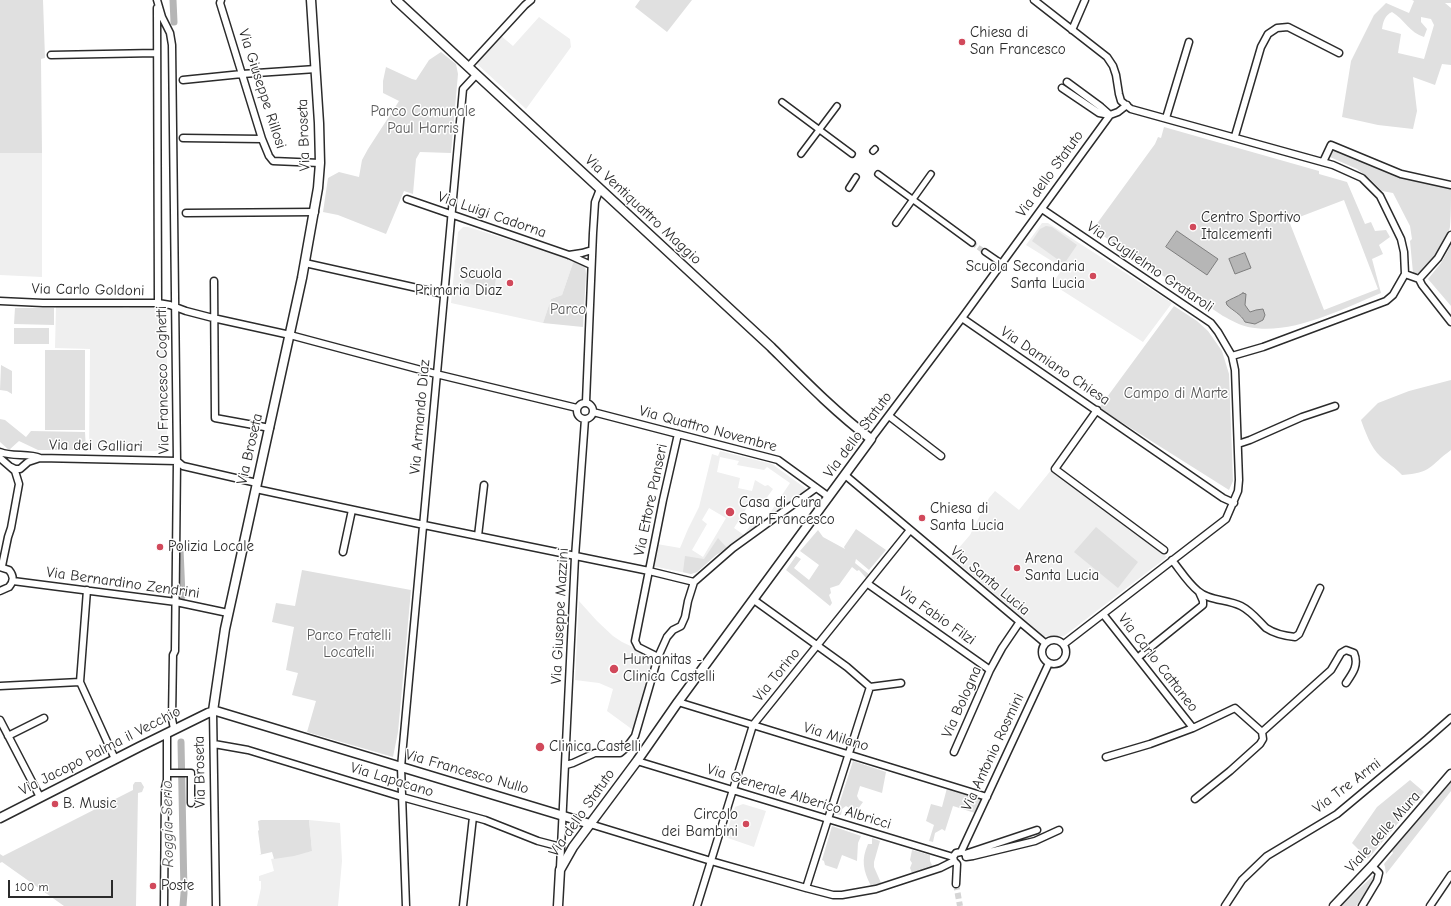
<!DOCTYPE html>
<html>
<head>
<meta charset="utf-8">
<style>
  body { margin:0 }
  #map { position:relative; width:1451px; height:906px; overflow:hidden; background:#fff; font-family:"Comic Neue",sans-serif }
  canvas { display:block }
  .scale { position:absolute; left:8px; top:880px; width:105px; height:18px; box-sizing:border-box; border:2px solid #2b2b2b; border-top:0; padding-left:5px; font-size:12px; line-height:14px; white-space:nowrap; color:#2b2b2b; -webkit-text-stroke:3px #fff; paint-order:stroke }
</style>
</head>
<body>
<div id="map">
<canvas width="1451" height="906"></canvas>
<div class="scale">100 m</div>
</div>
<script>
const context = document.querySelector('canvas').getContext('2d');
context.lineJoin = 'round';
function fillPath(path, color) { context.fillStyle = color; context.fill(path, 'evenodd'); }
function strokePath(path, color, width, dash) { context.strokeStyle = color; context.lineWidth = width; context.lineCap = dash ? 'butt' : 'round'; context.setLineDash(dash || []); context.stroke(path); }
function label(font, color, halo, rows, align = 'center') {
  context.font = font + ' "Comic Neue",sans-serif'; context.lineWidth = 3; context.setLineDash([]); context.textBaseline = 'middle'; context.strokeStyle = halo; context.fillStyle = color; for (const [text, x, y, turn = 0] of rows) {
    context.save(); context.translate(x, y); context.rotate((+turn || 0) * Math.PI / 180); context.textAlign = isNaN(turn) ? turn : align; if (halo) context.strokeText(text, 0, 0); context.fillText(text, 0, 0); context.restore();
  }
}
const built = new Path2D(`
  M 539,17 L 570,39 L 571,47 L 526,109 L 476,63 L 500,35 L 513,46 Z
  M 0,153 L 42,153 L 42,277 L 0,275 Z
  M 1042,223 L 1048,223 L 1172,303 L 1143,342 L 1052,284 L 1063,268 L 1026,245 Z
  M 463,227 L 468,227 L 574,260 L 562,295 L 551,299 L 543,323 L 451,303 L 458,232 Z
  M 56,306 L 122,307 L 124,308 L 129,308 L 131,306 L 162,306 L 167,310 L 167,439 L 164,448 L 156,451 L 142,451 L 139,446 L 124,446 L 124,451 L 89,450 L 90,349 L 55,348 Z
  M 720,451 L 772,464 L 808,490 L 743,537 L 716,555 L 697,572 L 691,574 L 652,566 L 657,544 L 680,548 L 688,529 L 699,507 L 712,454 L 718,456 ZM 720,457 L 739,461 L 737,465 L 764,470 L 767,467 L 790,483 L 766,519 L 760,517 L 757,521 L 753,521 L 744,535 L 734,528 L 751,501 L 760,507 L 773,489 L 768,485 L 765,486 L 755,480 L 752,491 L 738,488 L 740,478 L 717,472 ZM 709,508 L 726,518 L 703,557 L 692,550 L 707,524 L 702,520 Z
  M 1052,469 L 1167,557 L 1064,636 L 1044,636 L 951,557 L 970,535 L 989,498 L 995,491 L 1019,510 Z
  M 579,601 L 597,621 L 613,636 L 622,642 L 656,658 L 633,730 L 607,711 L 613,689 L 599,683 L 575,680 Z
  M 743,804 L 766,811 L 754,847 L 725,837 L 735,807 Z
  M 309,820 L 340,823 L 342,861 L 338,906 L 257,906 L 261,888 L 261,881 L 259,881 L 259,876 L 274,871 L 271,859 L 312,851 Z`);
const green = new Path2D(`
  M 0,0 L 43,0 L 45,58 L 41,59 L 42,153 L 0,153 Z
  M 640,0 L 692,0 L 667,32 L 635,7 Z
  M 1412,0 L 1451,0 L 1451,3 L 1445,3 L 1451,8 L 1451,65 L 1442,64 L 1435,85 L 1413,77 L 1417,111 L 1413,129 L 1378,125 L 1342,117 L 1351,61 L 1374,15 L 1386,3 L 1409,13 L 1414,1 ZM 1392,12 C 1404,19 1410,33 1424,37 L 1427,29 L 1421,22 L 1421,17 L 1431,19 L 1434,25 L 1424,59 L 1398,53 L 1401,34 L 1382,29 C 1383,22 1385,15 1392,12 Z
  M 441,52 L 456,64 L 458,74 L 451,153 L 420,152 L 416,159 L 413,194 L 404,191 L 386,234 L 338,215 L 323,212 L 328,178 L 339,172 L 359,177 L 362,160 L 368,149 L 399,101 L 383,93 L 383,81 L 386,67 L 412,79 L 416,80 L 429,60 Z
  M 1164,127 L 1319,171 L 1319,174 L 1347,182 L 1365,224 L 1371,222 L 1375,231 L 1386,230 L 1390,237 L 1379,245 L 1383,254 L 1372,259 L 1381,293 C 1342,309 1291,336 1248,327 C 1239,325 1231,320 1223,316 L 1093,229 L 1155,144 L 1158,137 L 1161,138 ZM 1344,200 L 1378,289 L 1324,310 L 1289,221 ZM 1236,298 L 1250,312 L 1256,310 L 1245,322 L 1241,316 L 1232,310 L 1229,300 Z
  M 1335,149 L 1387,170 L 1451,187 C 1451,200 1451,215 1450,227 C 1448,237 1431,265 1422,271 C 1419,273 1417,274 1413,273 L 1410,241 L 1412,239 L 1410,226 L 1393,193 L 1382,191 L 1370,179 L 1357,169 L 1330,157 L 1332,150 Z
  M 1046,226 L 1052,227 L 1077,245 L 1064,264 L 1032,241 L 1040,229 Z
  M 1451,245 L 1451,306 L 1428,279 L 1441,263 Z
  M 574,260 L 585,265 L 586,274 L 583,327 L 543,323 L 551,299 L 562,295 Z
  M 467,270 L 496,278 L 494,291 L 464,282 Z
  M 1174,306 L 1197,321 L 1208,331 L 1222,351 L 1229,374 L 1233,481 L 1229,490 L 1099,408 Z
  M 15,308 L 54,308 L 54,325 L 14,324 Z
  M 14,328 L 49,328 L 49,344 L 14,344 Z
  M 45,350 L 85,350 L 85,430 L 45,430 Z
  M 1,365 L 12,371 L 12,394 L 7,391 L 0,390 Z
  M 1451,380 L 1451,450 C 1429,466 1432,473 1402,475 C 1395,467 1387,463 1380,456 C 1371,448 1365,431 1361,420 L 1378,403 L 1409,391 Z
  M 0,419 L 5,420 L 26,437 L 31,431 L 85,432 L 86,450 L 38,450 L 19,441 L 9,450 L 0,442 Z
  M 1096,527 L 1138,562 L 1118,588 L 1074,552 Z
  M 856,529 L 886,550 L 869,570 L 856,559 L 855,563 L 870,575 L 866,578 L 859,570 L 857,571 L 852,567 L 839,585 L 830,588 L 831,593 L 829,595 L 832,603 L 830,606 L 786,570 L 796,556 L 801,559 L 794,568 L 809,580 L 819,565 L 800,551 L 818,530 L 823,537 L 845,549 L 844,547 Z
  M 718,538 L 727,548 L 716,555 L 697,572 L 691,574 L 683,572 L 685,556 L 704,559 Z
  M 302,570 L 411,590 L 398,732 L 393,757 L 307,732 L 316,701 L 292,695 L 298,673 L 286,670 L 294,627 L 272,622 L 276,603 L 295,606 Z
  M 853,761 L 886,772 L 882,793 L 860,786 L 857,796 L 859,800 L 863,802 L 858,809 L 851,809 L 846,806 L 842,809 L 841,815 L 836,814 Z
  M 1410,780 L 1424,792 L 1368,859 L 1352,843 L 1377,807 Z
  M 135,782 L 141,782 L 144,787 L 142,792 L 138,793 L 136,906 L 64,906 L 2,862 L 0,863 L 0,854 L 3,856 L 133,790 L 133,785 Z
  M 1451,782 L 1451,791 L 1386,874 L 1385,867 L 1384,864 L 1393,853 L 1392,851 Z
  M 947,788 L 984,798 L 975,813 L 953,806 L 945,831 L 942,829 L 935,833 L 933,842 L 929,841 L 934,825 L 926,821 L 931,804 L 942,807 Z
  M 261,820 L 309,820 L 312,851 L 294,856 L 274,859 L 272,852 L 259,855 L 261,854 L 258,831 L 259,830 L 258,821 Z
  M 832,826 L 861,836 L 858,843 L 857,861 L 842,855 L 837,869 L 825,865 L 824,861 L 822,860 Z
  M 872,838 L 880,841 L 874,862 L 874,867 L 881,883 L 871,886 C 863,870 861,860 868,844 L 872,844 Z
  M 912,850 L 930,855 L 930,861 L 933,867 L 912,873 L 910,868 L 912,863 L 910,860 Z
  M 1377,872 L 1378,875 L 1356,906 L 1341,906 Z`);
const water = new Path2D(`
  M 1177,231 L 1218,259 L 1207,275 L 1166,247 Z
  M 1245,253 L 1251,268 L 1235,274 L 1229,259 Z
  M 1243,293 L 1246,294 L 1245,305 L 1250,312 L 1256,310 L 1263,309 L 1265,315 L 1263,320 L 1255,324 L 1245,322 C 1241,314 1233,311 1227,305 L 1226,302 C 1230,299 1237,297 1243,293 Z`);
const canal = new Path2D(`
  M 173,0 L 174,22
  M 180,549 L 182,596
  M 181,742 L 184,893 L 183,906`);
const pedestrianTunnel = new Path2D(`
  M 972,243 L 985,252`);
const minorTunnel = new Path2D(`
  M 956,884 L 960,906`);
const pedestrian = new Path2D(`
  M 782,102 L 852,154
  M 873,151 L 875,149
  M 801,154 L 837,106
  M 878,174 L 972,243
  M 849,188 L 856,177
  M 896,223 L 931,174
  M 985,252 L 1001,263`);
const minor = new Path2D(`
  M 157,0 L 162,17 L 170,33 L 172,45 L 177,461 L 175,651 L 173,655 L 172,719 L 174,729
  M 221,0 L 220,3 L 262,139 L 269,156 L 273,161 L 320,163
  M 1034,0 L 1107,57 L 1113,66 L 1116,75 L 1119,94 L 1121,101 L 1131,109 L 1333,165 L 1362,178 L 1380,196 L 1401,239 L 1404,252 L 1405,274 L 1393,295 L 1386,301 L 1263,347 L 1232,356
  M 157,8 L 158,303
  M 1072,30 L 1085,0
  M 51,55 L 156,53
  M 468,67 L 525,5 L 531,0
  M 183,80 L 242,74 L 316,69
  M 1062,88 L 1099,113 L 1110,115 L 1101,107 L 1067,82
  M 1166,118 L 1189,42
  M 1235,136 L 1261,47 L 1268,34 L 1277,28 L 1288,27 L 1339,53
  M 183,138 L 262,139
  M 1323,162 L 1331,145 L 1401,174 L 1451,185
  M 407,199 L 569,255 L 591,265
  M 1042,209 L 1211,323 L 1218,332 L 1232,356 L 1235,370 L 1239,480 L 1238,491 L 1226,519 L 1064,644
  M 186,213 L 315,212
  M 569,255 L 582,253 L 592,250
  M 305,263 L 444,294
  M 1405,274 L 1419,279 L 1438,258 L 1451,235
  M 1419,279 L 1422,285 L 1451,322
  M 214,281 L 215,418 L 270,428
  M 0,301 L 43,303 L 158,303 L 170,305 L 186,311 L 213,318 L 290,335 L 436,374 L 577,408
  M 962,318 L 1223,498 L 1234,503
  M 586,402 L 593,233 L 595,202 L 600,189
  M577 411a8 8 0 1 1 16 0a8 8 0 1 1-16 0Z
  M 1097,410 L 1055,469 L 1164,550
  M 593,412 L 778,460 L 829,497
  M 889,416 L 941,456
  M 871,439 L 962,318 L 1110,115 L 1118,112 L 1127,105
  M 1238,444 L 1250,440 L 1302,417 L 1335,406
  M 0,452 C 11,457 30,453 40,458 L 177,461
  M 0,458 L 15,471 L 19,484 L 11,528 L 8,537 L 2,566
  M 177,461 L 183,466 L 257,483
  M 11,467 L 15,469 L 20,469 L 28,462 L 40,458
  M 845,475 L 1045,643
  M 256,489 L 424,525 L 649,571 L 694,582
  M 478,536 L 484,485
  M 343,552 L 352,510
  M 1172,560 C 1180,570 1188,583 1198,591 C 1209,601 1227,599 1241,606 C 1251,611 1258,620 1266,628 C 1275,634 1285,636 1295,637 L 1299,634 L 1320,588
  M 0,567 L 9,570 C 14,576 14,581 9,587 L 0,591
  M 13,581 L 176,602 L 228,613
  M 868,584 L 990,670
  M 87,590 L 80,682 L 115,759
  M 754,600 L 847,667 L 870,687 L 901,683
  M 1103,614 L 1193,728 L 1235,708 L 1262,732 L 1263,739 L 1260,744 L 1230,771 L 1195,799
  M1042 652a12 12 0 1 1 24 0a12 12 0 1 1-24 0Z
  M 1141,655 L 1203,605 L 1203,601 L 1199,592
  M 658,657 L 638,647 L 635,641 L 663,500 L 678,434
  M 0,686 L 80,682
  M 678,702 L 987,797
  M 213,711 L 216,906
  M 0,720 L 40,797
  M 1262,732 L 1331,670 L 1341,653 L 1346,650 L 1354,653 C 1359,665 1353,673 1346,683
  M 8,736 L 44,718
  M 214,744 L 248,750 L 402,797 L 485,820 L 538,841 L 561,847
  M 954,752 L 990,670 L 1002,648 L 1019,623
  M 1106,757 L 1150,744 L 1193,728
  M 637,761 L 953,857
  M 566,765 L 573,763 L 595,753 L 620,753 L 626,748 L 635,736 L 658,657 L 667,637 L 673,630 L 681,626 L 685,617 L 688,601 L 694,582 L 733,548 L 816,488
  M 167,773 L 191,773 L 191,803
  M 590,824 L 711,861 L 806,888 L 833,895 L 842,895 L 876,889 L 940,868 L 954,861
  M 961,852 L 1049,663
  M 965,854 L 1037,830
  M 966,857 L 973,856 L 1035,841 L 1059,830
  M 560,868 L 575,557 L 585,419
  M 956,884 L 957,864 L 954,861 L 953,857 L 956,853 L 961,852
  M 806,888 L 870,687
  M 164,906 L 165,788 L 167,780 L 167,733
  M 406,906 L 401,767 L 463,89 L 476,75
  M 463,906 L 473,817
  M 697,906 L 753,725 L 910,530
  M 1225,906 L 1242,880 L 1267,856 L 1337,814 L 1427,739 L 1451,718
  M 1362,906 L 1377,881 L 1379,873 L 1372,866
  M 1430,906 L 1451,875`);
const tertiary = new Path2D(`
  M 396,0 L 771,347 C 803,379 835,412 871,439 L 678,702 L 637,761 L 573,847 L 560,870 L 558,906
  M 213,711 L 225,629 L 302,278 L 318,188 L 320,163 L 319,123 L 311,0
  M 0,818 L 139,747 L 208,713 L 216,711 L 590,824
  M 1334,906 L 1372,866 L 1451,774`);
const markers = [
  [962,42,4,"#d1495b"],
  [1193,227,4,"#d1495b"],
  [1093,276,4,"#d1495b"],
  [510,283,4,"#d1495b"],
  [730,512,5,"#d1495b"],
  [922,518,4,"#d1495b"],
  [160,547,4,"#d1495b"],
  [1017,568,4,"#d1495b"],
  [614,669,5,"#d1495b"],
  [540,747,5,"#d1495b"],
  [55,804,4,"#d1495b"],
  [746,824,4,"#d1495b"],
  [153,886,4,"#d1495b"]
];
const poiNames = [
  ["Chiesa di",970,33],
  ["San Francesco",970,50],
  ["Centro Sportivo",1201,218],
  ["Italcementi",1201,235],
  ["Scuola Secondaria",1085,267,"right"],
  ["Santa Lucia",1085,284,"right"],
  ["Scuola",502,274,"right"],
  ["Primaria Diaz",502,291,"right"],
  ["Casa di Cura",739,503],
  ["San Francesco",739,520],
  ["Chiesa di",930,509],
  ["Santa Lucia",930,526],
  ["Polizia Locale",168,547],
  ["Arena",1025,559],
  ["Santa Lucia",1025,576],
  ["Humanitas -",623,660],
  ["Clinica Castelli",623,677],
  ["Clinica Castelli",549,747],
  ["B. Music",63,804],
  ["Circolo",738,815,"right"],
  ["dei Bambini",738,832,"right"],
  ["Poste",161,886]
];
const streetNames = [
  ["Via Giuseppe Rillosi",262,89,72],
  ["Via Broseta",304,135,-92],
  ["Via dello Statuto",1050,174,-54],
  ["Via Ventiquattro Maggio",643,210,43],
  ["Via Luigi Cadorna",492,215,19],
  ["Via Guglielmo Grataroli",1150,267,34],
  ["Via Carlo Goldoni",88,290,1],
  ["Via Damiano Chiesa",1055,366,34],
  ["Via Francesco Coghetti",163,380,-91],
  ["Via Armando Diaz",420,417,-85],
  ["Via Quattro Novembre",708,429,15],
  ["Via dello Statuto",858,435,-53],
  ["Via dei Galliari",96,446,1],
  ["Via Broseta",250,449,-77],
  ["Via Ettore Panseri",651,500,-78],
  ["Via Santa Lucia",990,581,40],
  ["Via Bernardino Zendrini",123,583,8],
  ["Via Giuseppe Mazzini",560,616,-87],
  ["Via Fabio Filzi",937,616,35],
  ["Via Carlo Cattaneo",1158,663,52],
  ["Via Torino",777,675,-51],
  ["Via Bologna",962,702,-66],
  ["Via Milano",836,737,17],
  ["Via Jacopo Palma il Vecchio",100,751,-27],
  ["Via Antonio Rosmini",993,752,-65],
  ["Via Broseta",200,772,-91],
  ["Via Francesco Nullo",467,772,16],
  ["Via Lapacano",392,780,17],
  ["Via Tre Armi",1347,786,-37],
  ["Via Generale Alberico Albricci",799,797,17],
  ["Via dello Statuto",582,813,-55],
  ["Viale delle Mura",1383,832,-48]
];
const parkNames = [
  ["Parco Comunale",423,112],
  ["Paul Harris",423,129],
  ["Parco",568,310],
  ["Campo di Marte",1176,394],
  ["Parco Fratelli",349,636],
  ["Locatelli",349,653]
];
const waterNames = [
  ["Roggia Serio",168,824,-91]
];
fillPath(built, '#efefef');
fillPath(green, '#e0e0e0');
fillPath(water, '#b6b6b6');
strokePath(water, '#7e7e7e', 1);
strokePath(canal, '#b6b6b6', 7);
strokePath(pedestrianTunnel, '#d5d5d5', 5, [5, 2.5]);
strokePath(minorTunnel, '#d5d5d5', 6, [6, 3]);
strokePath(pedestrian, '#2b2b2b', 8);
strokePath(minor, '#2b2b2b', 9);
strokePath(tertiary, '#2b2b2b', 11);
strokePath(pedestrian, '#fff', 5);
strokePath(minor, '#fff', 6);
strokePath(tertiary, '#fff', 8);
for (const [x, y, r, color] of markers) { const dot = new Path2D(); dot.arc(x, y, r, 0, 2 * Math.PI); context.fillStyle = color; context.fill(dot); strokePath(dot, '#fff', 1.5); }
label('15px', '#2b2b2b', '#fff', poiNames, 'left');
label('15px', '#2b2b2b', '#fff', streetNames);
label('15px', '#585858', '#fff', parkNames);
label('italic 16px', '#5c5c5c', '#fff', waterNames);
</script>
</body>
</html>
